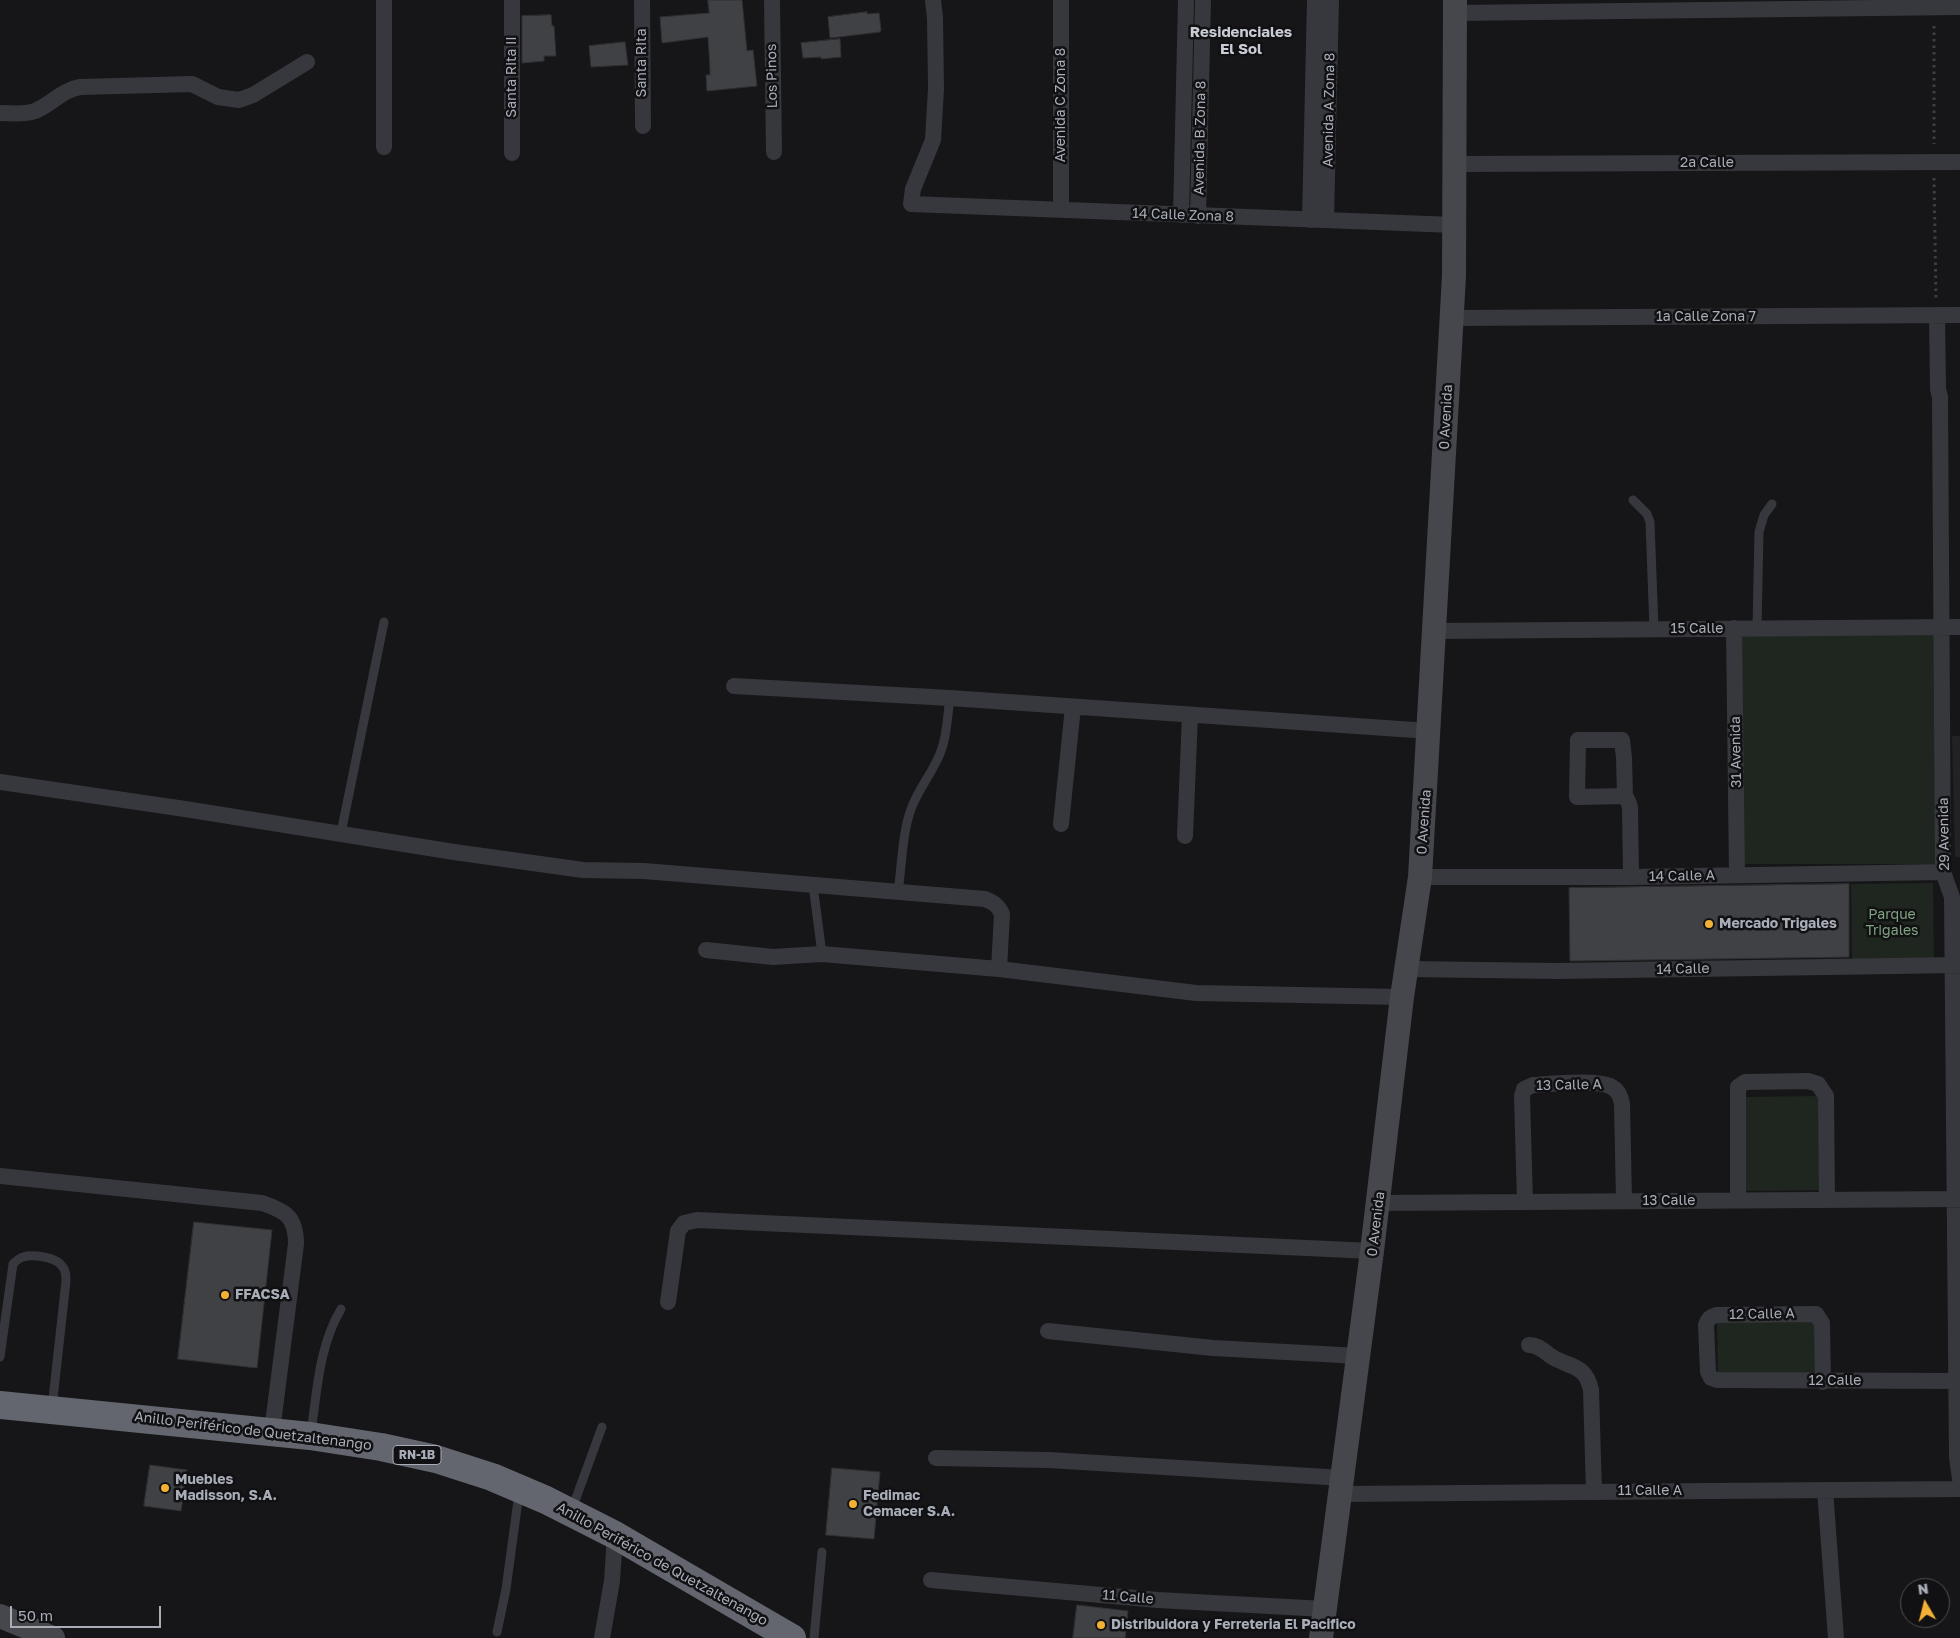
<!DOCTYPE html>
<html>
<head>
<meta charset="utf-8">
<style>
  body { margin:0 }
  #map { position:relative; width:1960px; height:1638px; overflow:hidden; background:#161618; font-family:"Golos Text",sans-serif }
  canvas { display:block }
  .north { position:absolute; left:1900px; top:1578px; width:50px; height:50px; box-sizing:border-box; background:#111113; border:1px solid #4d4f55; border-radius:50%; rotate:352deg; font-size:14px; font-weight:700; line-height:20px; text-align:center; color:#a8adb8 }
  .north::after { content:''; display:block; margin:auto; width:18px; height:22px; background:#f2b134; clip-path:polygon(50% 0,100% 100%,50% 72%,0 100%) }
  .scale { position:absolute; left:10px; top:1606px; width:151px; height:22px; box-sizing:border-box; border:2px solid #a8adb8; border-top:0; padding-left:6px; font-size:15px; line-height:18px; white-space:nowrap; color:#a8adb8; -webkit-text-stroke:4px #111113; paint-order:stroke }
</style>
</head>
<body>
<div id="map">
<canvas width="1960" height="1638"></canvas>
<div class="north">N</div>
<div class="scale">50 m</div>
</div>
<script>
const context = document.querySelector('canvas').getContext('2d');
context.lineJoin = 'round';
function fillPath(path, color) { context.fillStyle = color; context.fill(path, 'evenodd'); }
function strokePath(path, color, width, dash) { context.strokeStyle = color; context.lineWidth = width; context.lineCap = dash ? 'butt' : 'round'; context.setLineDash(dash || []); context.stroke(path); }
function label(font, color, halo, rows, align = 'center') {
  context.font = font + ' "Golos Text",sans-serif'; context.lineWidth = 5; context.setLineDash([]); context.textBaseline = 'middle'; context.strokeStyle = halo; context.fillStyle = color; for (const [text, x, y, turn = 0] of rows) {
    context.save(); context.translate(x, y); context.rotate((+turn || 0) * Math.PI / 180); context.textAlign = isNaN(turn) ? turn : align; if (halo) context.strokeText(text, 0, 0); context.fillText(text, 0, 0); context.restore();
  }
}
const built = new Path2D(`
  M 1952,736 L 1960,736 L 1960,857 L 1955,857 Z`);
const green = new Path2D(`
  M 1742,634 L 1936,634 L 1935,864 L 1741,864 Z
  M 1933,883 L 1934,962 L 1852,963 L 1851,884 Z
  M 1821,1096 L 1822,1190 L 1743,1191 L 1742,1097 Z
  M 1817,1320 L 1817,1373 L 1718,1375 L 1717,1322 Z`);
const building = new Path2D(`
  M 708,0 L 742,0 L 747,51 L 753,50 L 757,86 L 707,91 L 706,75 L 710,75 L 710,68 L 708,37 L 662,43 L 660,17 L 709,13 Z
  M 867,12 L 867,14 L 879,13 L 881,30 L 880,32 L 830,38 L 828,17 Z
  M 551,15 L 552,26 L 554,26 L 556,56 L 544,56 L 544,61 L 522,63 L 522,16 Z
  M 840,39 L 841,57 L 821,59 L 821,57 L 803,58 L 801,43 Z
  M 625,42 L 628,65 L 591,67 L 589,46 Z
  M 1849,884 L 1849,957 L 1570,961 L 1569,888 Z
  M 194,1222 L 272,1230 L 257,1368 L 178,1359 Z
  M 150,1465 L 187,1470 L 181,1511 L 144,1506 Z
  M 832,1468 L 880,1472 L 874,1539 L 826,1535 Z
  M 1077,1605 L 1128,1611 L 1125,1638 L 1073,1638 Z`);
const path = new Path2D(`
  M 1934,26 L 1934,144
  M 1934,178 L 1936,299`);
const lane = new Path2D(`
  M 1633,500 L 1647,514 L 1650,522 L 1654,629
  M 1757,628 L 1759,532 L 1764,515 L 1772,504
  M 341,833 L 384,622
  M 813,885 L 822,954
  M 898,892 C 902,865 902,834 911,809 C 918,790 930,776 938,758 C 947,740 947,718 950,698
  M 0,1357 L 13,1264 C 16,1261 19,1258 23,1257 C 33,1254 56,1257 62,1266 C 66,1270 66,1276 66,1281 L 52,1408
  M 311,1433 C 317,1391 319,1346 341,1309
  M 572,1509 L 602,1427
  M 497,1632 L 506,1589 L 519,1493
  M 814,1638 L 822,1552`);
const street = new Path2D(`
  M 384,0 L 384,147
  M 512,0 L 512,153
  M 642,0 L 643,126
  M 772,0 L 774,152
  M 933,0 L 935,18 L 936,89 L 933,140 L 913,189 L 911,204 L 1454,225
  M 1061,0 L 1061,210
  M 1455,13 L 1960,7
  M 0,113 C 11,113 24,115 35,111 C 52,104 62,90 80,87 L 192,84 L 218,97 L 239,100 L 253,95 L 307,62
  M 1454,164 L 1960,162
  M 1181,215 L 1186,0
  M 1198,216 L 1203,0
  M 1310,220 L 1315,0
  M 1326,220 L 1331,0
  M 1937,315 L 1938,389 L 1940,397 L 1943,872 L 1952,897 L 1957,1457 L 1960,1479
  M 1452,318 L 1960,315
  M 1734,628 L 1737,875
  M 1435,631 L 1960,627
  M 734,686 L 950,698 L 1429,731
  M 0,782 L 185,809 L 454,852 L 583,870 L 644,871 L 985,899 C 994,903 998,905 1002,914 L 999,969
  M 1625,796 L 1577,797 L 1578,740 L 1622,740 L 1624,758 L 1625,796 L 1628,801 L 1630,807 L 1631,877
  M 1061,824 L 1073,707
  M 1185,836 L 1190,715
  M 1420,877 L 1631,877 L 1943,872
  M 706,950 L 773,957 L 822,954 L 999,969 L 1196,993 L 1402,997
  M 1406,969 L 1557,971 L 1960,965
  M 0,1176 L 262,1203 C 286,1211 296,1217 296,1244 L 272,1431
  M 1738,1201 L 1738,1087 L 1745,1082 L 1808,1081 L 1818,1084 L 1826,1096 L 1827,1200
  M 1525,1202 L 1522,1096 L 1524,1089 L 1533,1085 C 1550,1084 1599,1079 1612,1087 C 1619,1091 1621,1097 1622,1104 L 1624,1201
  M 1378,1203 L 1960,1199
  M 668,1302 L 678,1231 L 684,1223 L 697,1220 L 1372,1251
  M 1048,1331 L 1213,1348 L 1359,1356
  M 1529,1345 C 1540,1345 1545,1353 1554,1358 C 1573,1368 1586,1366 1591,1390 L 1594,1492
  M 1823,1382 L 1822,1323 L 1816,1314 L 1716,1315 C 1710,1317 1708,1319 1706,1325 L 1708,1372 L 1711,1378 L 1717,1380 L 1960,1381
  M 936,1458 L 1049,1460 L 1343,1478
  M 1825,1490 L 1836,1638
  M 1341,1494 L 1960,1489
  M 931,1580 L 1158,1600 L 1325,1609
  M 602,1638 L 612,1581 L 615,1535`);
const secondary = new Path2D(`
  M 0,1616 L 53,1638
  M 1321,1638 L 1372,1251 L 1402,997 L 1420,877 L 1454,276 L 1455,0`);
const highway = new Path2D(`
  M 0,1405 L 310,1436 L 381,1447 L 436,1459 L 492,1477 L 546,1500 L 615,1535 L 792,1638`);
const markers = [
  [1709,924,5,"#f2b134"],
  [225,1295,5,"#f2b134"],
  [165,1488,5,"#f2b134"],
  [853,1504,5,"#f2b134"],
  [1101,1625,5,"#f2b134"]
];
const shields = [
  [417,1455,48]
];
const shieldNames = [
  ["RN-1B",417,1455]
];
const streetNames = [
  ["Santa Rita",642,63,-90],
  ["Los Pinos",772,76,-91],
  ["Santa Rita II",512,77,-90],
  ["Avenida C Zona 8",1061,105,-90],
  ["Avenida A Zona 8",1329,110,-89],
  ["Avenida B Zona 8",1200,138,-89],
  ["2a Calle",1707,163],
  ["14 Calle Zona 8",1183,215,2],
  ["1a Calle Zona 7",1706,317],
  ["0 Avenida",1446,417,-87],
  ["15 Calle",1697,629],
  ["31 Avenida",1736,752,-91],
  ["0 Avenida",1424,822,-86],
  ["29 Avenida",1944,834,-91],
  ["14 Calle A",1682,876,-1],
  ["14 Calle",1683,969,-1],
  ["13 Calle A",1569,1085,-1],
  ["13 Calle",1669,1201],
  ["0 Avenida",1376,1224,-83],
  ["12 Calle A",1762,1314,-1],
  ["12 Calle",1835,1381],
  ["Anillo Periférico de Quetzaltenango",253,1431,7],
  ["11 Calle A",1650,1491],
  ["Anillo Periférico de Quetzaltenango",662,1564,29],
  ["11 Calle",1128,1597,5]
];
const parkNames = [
  ["Parque",1892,915],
  ["Trigales",1892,931]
];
const poiNames = [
  ["Mercado Trigales",1719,924],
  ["FFACSA",235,1295],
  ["Muebles",175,1480],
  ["Madisson, S.A.",175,1496],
  ["Fedimac",863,1496],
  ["Cemacer S.A.",863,1512],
  ["Distribuidora y Ferreteria El Pacifico",1111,1625]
];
const neighbourhoodNames = [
  ["Residenciales",1241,32],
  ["El Sol",1241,49]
];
fillPath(built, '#222225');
fillPath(green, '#1e261f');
fillPath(building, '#404145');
strokePath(building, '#303034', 1);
strokePath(path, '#3d3f44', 3, [2.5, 4]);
strokePath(lane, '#37383d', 9);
strokePath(street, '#37383d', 16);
strokePath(secondary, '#45474d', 24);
strokePath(highway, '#63666e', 28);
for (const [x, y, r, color] of markers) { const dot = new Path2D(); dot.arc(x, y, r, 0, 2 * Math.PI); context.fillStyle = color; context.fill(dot); strokePath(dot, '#111113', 2); }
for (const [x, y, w] of shields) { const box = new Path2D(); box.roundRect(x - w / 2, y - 9.5, w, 19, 4); context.fillStyle = '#111113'; context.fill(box); strokePath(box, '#a8adb8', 1); }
label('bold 12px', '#a8adb8', null, shieldNames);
label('14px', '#a8adb8', '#111113', streetNames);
label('14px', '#7fa381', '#111113', parkNames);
label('bold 14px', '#a8adb8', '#111113', poiNames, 'left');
label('bold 15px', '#c9ccd4', '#111113', neighbourhoodNames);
</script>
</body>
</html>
